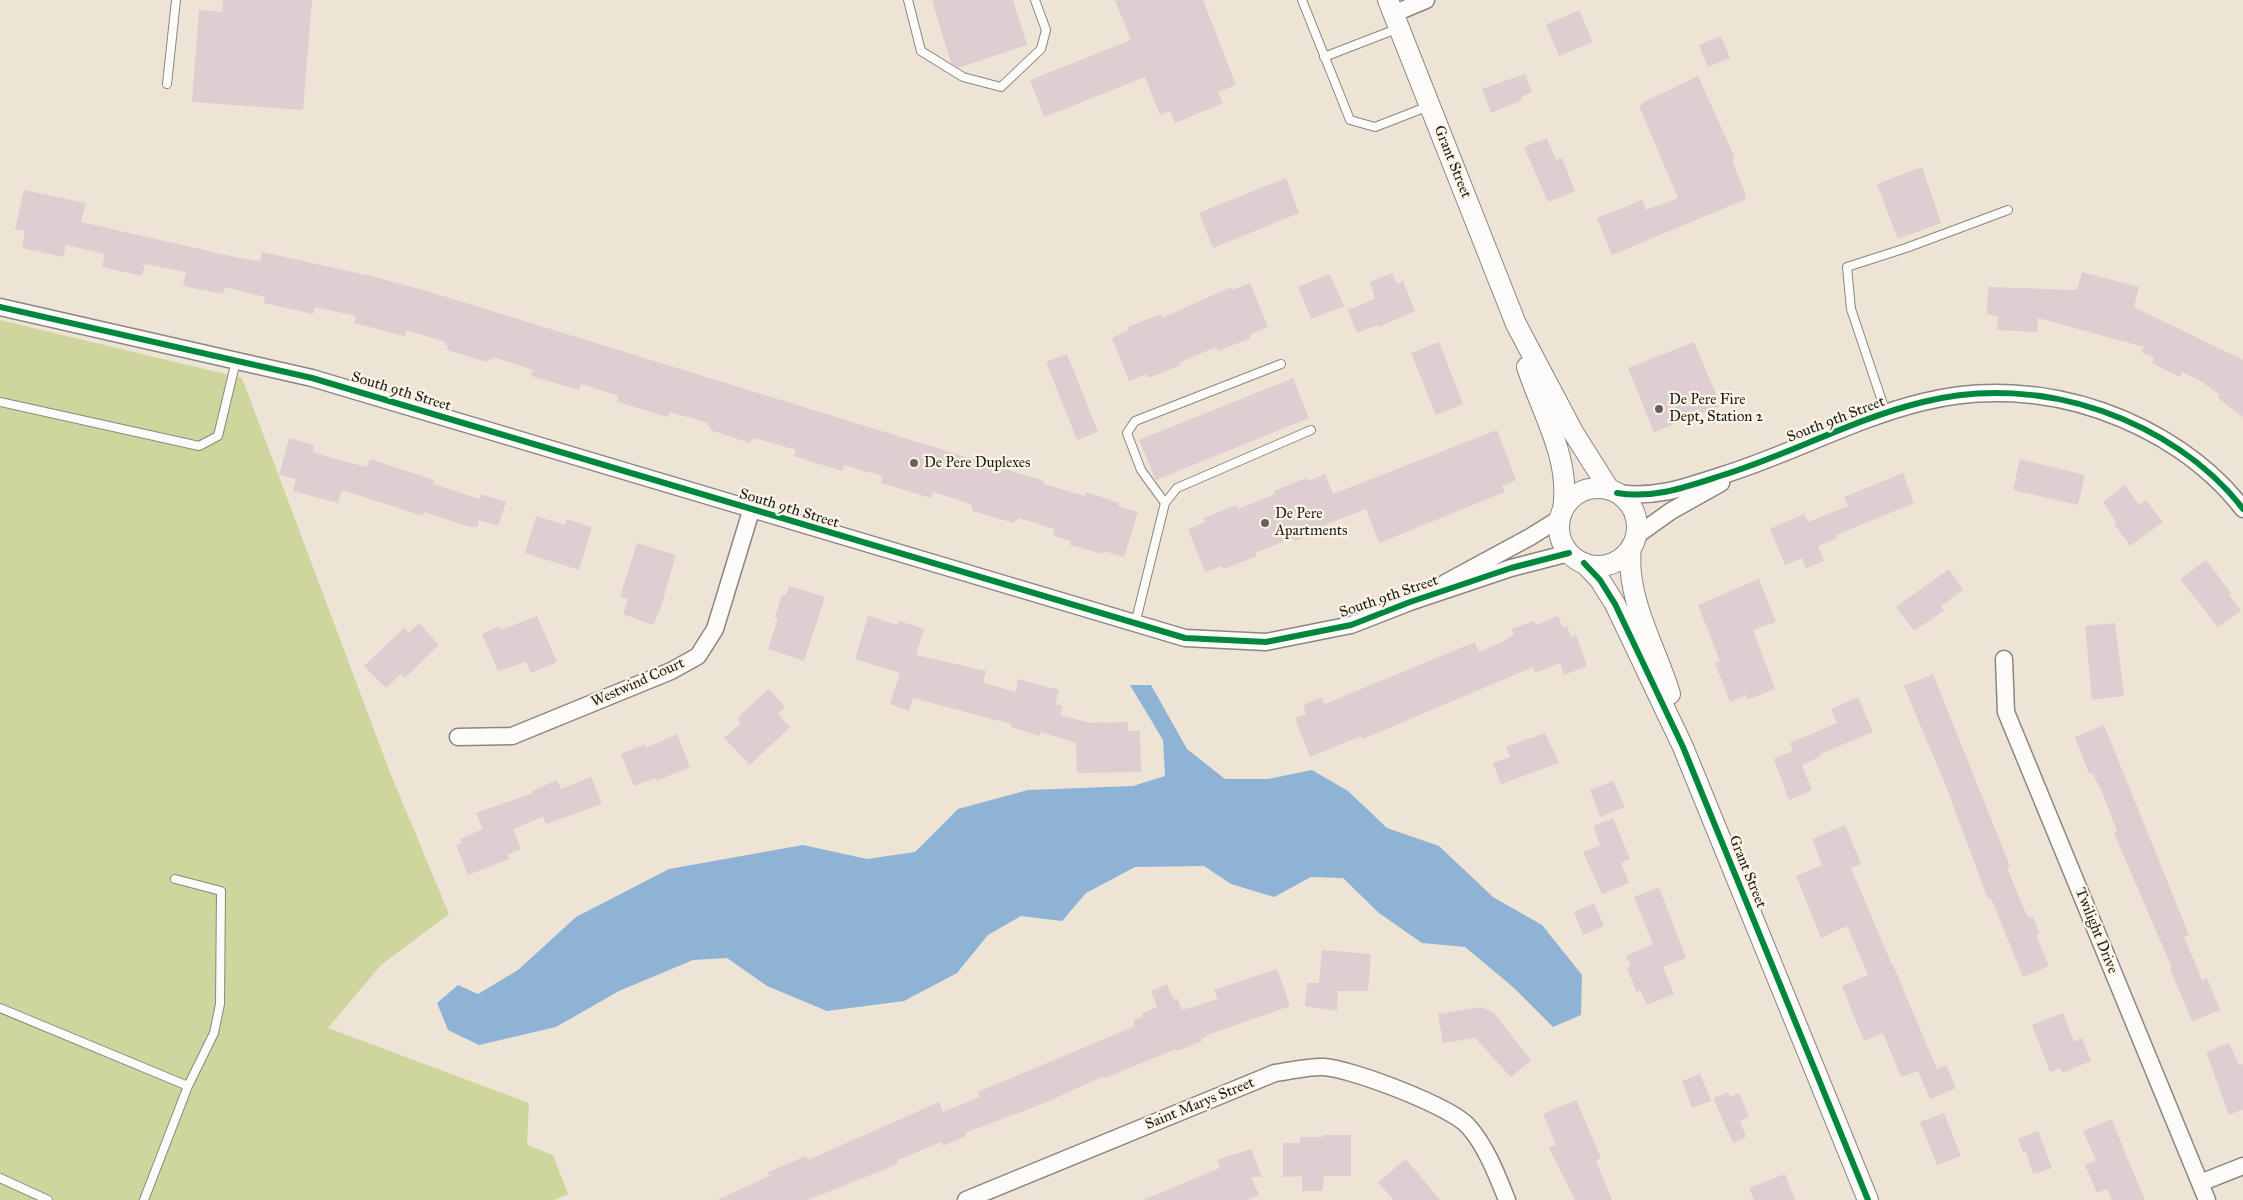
<!DOCTYPE html>
<html>
<head>
<meta charset="utf-8">
<style>
  body { margin:0 }
  canvas { display:block; background:#ede4d6 }
</style>
</head>
<body>
<canvas width="2243" height="1200"></canvas>
<script>
const context = document.querySelector('canvas').getContext('2d');
context.lineJoin = 'round';
function fillPath(path, color) { context.fillStyle = color; context.fill(path, 'evenodd'); }
function strokePath(path, color, width, dash) { context.strokeStyle = color; context.lineWidth = width; context.lineCap = dash ? 'butt' : 'round'; context.setLineDash(dash || []); context.stroke(path); }
function label(font, color, halo, rows, align = 'center') {
  context.font = font + ' "IM FELL Great Primer",serif'; context.lineWidth = 4.5; context.setLineDash([]); context.textBaseline = 'middle'; context.strokeStyle = halo; context.fillStyle = color; for (const [text, x, y, turn = 0] of rows) {
    context.save(); context.translate(x, y); context.rotate((+turn || 0) * Math.PI / 180); context.textAlign = isNaN(turn) ? turn : align; if (halo) context.strokeText(text, 0, 0); context.fillText(text, 0, 0); context.restore();
  }
}
const green = new Path2D(`
  M 0,320 L 242,378 L 389,770 L 449,914 L 381,965 L 328,1028 L 529,1103 L 527,1145 L 553,1155 L 568,1194 L 554,1200 L 0,1200 Z`);
const water = new Path2D(`
  M 1130,685 L 1151,685 L 1187,749 L 1225,779 L 1268,779 L 1312,770 L 1348,791 L 1387,828 L 1439,846 L 1493,897 L 1542,925 L 1582,975 L 1581,1015 L 1553,1027 L 1513,987 L 1465,947 L 1422,943 L 1379,913 L 1343,878 L 1311,877 L 1274,897 L 1231,884 L 1204,866 L 1135,867 L 1086,893 L 1062,921 L 1021,916 L 988,935 L 957,973 L 904,1001 L 827,1011 L 767,986 L 727,958 L 693,960 L 619,991 L 556,1027 L 479,1045 L 448,1030 L 437,1003 L 458,985 L 478,994 L 518,970 L 576,917 L 669,869 L 803,845 L 867,859 L 915,852 L 958,809 L 1028,790 L 1133,786 L 1165,776 L 1163,740 Z`);
const building = new Path2D(`
  M 223,0 L 312,0 L 303,110 L 192,102 L 199,10 L 222,12 Z
  M 932,0 L 1013,0 L 1027,45 L 958,68 L 951,63 Z
  M 1115,0 L 1203,0 L 1236,85 L 1218,92 L 1223,103 L 1175,123 L 1170,111 L 1160,115 L 1145,77 L 1044,117 L 1030,80 L 1131,40 Z
  M 1579,10 L 1593,42 L 1559,56 L 1546,25 Z
  M 1721,36 L 1730,58 L 1708,67 L 1699,45 Z
  M 1525,74 L 1532,92 L 1521,97 L 1522,100 L 1491,113 L 1482,89 Z
  M 1698,76 L 1735,158 L 1732,160 L 1746,195 L 1744,196 L 1746,199 L 1612,255 L 1597,218 L 1642,200 L 1646,210 L 1678,198 L 1639,106 L 1643,104 L 1642,103 Z
  M 1547,138 L 1556,160 L 1562,158 L 1575,191 L 1548,202 L 1524,147 Z
  M 1922,167 L 1941,223 L 1898,239 L 1877,184 Z
  M 1286,178 L 1299,213 L 1213,248 L 1199,213 Z
  M 24,190 L 86,203 L 81,222 L 239,258 L 260,261 L 262,252 L 371,276 L 430,292 L 1044,481 L 1043,484 L 1085,496 L 1086,492 L 1120,503 L 1118,506 L 1138,512 L 1124,557 L 1104,551 L 1103,554 L 1070,545 L 1071,541 L 1053,536 L 1055,529 L 1019,518 L 1018,521 L 1015,520 L 1014,523 L 973,511 L 971,504 L 933,492 L 931,498 L 881,483 L 882,476 L 844,465 L 842,471 L 794,456 L 796,450 L 755,438 L 755,440 L 751,439 L 750,443 L 710,430 L 711,427 L 707,426 L 708,423 L 670,412 L 668,417 L 617,402 L 619,396 L 597,389 L 581,384 L 579,390 L 531,376 L 533,370 L 493,357 L 492,360 L 488,359 L 487,362 L 447,350 L 448,346 L 444,345 L 445,342 L 406,330 L 405,336 L 354,323 L 356,316 L 315,307 L 313,314 L 264,303 L 265,297 L 225,287 L 223,294 L 183,286 L 186,272 L 145,264 L 142,276 L 102,267 L 105,254 L 66,245 L 63,257 L 22,248 L 25,231 L 15,229 Z
  M 2082,272 L 2139,287 L 2134,307 L 2243,360 L 2243,417 L 2218,398 L 2220,395 L 2201,381 L 2182,372 L 2180,377 L 2152,363 L 2154,358 L 2141,352 L 2144,347 L 2038,318 L 2037,332 L 1997,330 L 1998,316 L 1987,314 L 1988,287 L 2077,290 Z
  M 1392,273 L 1397,284 L 1403,281 L 1415,311 L 1379,327 L 1378,325 L 1357,333 L 1348,310 L 1375,299 L 1370,282 Z
  M 1330,274 L 1344,306 L 1311,319 L 1298,287 Z
  M 1250,283 L 1268,327 L 1250,334 L 1251,338 L 1218,351 L 1216,347 L 1180,362 L 1181,365 L 1148,378 L 1146,374 L 1129,381 L 1112,338 L 1129,330 L 1128,327 L 1161,314 L 1162,318 L 1231,287 L 1232,290 Z
  M 1439,342 L 1463,404 L 1436,415 L 1411,353 Z
  M 1694,342 L 1721,406 L 1654,432 L 1628,368 Z
  M 1067,354 L 1098,432 L 1077,440 L 1046,362 Z
  M 1293,378 L 1309,418 L 1156,480 L 1139,440 Z
  M 1497,430 L 1516,480 L 1502,486 L 1505,492 L 1379,543 L 1366,509 L 1325,525 L 1327,529 L 1294,541 L 1293,538 L 1255,553 L 1257,556 L 1224,569 L 1222,566 L 1205,572 L 1188,529 L 1205,522 L 1204,518 L 1237,505 L 1238,509 L 1275,494 L 1274,491 L 1306,478 L 1308,481 L 1325,474 L 1333,494 Z
  M 289,438 L 314,445 L 313,452 L 338,460 L 367,467 L 370,459 L 434,480 L 433,484 L 480,499 L 481,494 L 506,502 L 498,526 L 479,520 L 477,527 L 473,526 L 473,528 L 424,512 L 423,516 L 342,490 L 338,503 L 293,491 L 296,479 L 279,475 Z
  M 2020,459 L 2085,475 L 2078,505 L 2013,490 Z
  M 1903,473 L 1914,503 L 1836,535 L 1837,538 L 1818,546 L 1824,561 L 1806,568 L 1802,558 L 1785,565 L 1770,529 L 1804,514 L 1808,522 L 1848,506 L 1844,497 Z
  M 2125,485 L 2139,505 L 2146,500 L 2163,522 L 2130,546 L 2114,524 L 2116,522 L 2103,502 Z
  M 536,516 L 565,525 L 567,519 L 592,527 L 579,570 L 525,553 Z
  M 637,543 L 676,555 L 660,610 L 653,625 L 623,614 L 628,599 L 620,597 Z
  M 2206,560 L 2231,593 L 2229,595 L 2241,611 L 2218,627 L 2180,579 Z
  M 1949,569 L 1963,590 L 1941,606 L 1944,611 L 1914,631 L 1896,607 Z
  M 1759,579 L 1776,622 L 1753,630 L 1775,689 L 1752,698 L 1747,699 L 1746,695 L 1730,702 L 1715,663 L 1720,661 L 1698,605 Z
  M 789,586 L 825,597 L 804,661 L 768,649 L 778,619 L 775,618 L 782,594 L 786,595 Z
  M 537,616 L 557,662 L 531,673 L 526,662 L 498,671 L 482,634 L 500,626 L 501,630 Z
  M 868,616 L 898,625 L 899,621 L 924,629 L 916,655 L 986,671 L 983,683 L 1016,692 L 1018,679 L 1059,690 L 1055,704 L 1063,706 L 1060,715 L 1090,723 L 1128,722 L 1128,731 L 1140,731 L 1141,772 L 1077,773 L 1076,743 L 1041,732 L 1039,736 L 1011,727 L 1011,724 L 913,698 L 909,711 L 890,704 L 900,673 L 855,659 Z
  M 1558,616 L 1563,628 L 1567,626 L 1571,637 L 1576,635 L 1587,666 L 1564,675 L 1560,663 L 1535,673 L 1533,667 L 1363,739 L 1361,736 L 1310,757 L 1295,718 L 1306,714 L 1303,705 L 1322,697 L 1325,704 L 1475,642 L 1479,652 L 1507,640 L 1506,638 L 1514,635 L 1512,629 L 1533,621 L 1536,625 Z
  M 419,623 L 439,645 L 409,674 L 404,677 L 401,674 L 386,688 L 364,666 L 404,628 L 409,633 Z
  M 2115,623 L 2124,696 L 2092,700 L 2085,626 Z
  M 1933,674 L 2010,866 L 2007,868 L 2024,909 L 2029,918 L 2033,917 L 2040,934 L 2036,935 L 2049,966 L 2023,977 L 1991,898 L 1988,899 L 1947,789 L 1904,686 Z
  M 769,689 L 785,707 L 778,714 L 790,727 L 750,765 L 724,738 L 741,723 L 738,720 L 740,715 Z
  M 1858,697 L 1873,732 L 1820,754 L 1821,756 L 1802,765 L 1812,790 L 1789,800 L 1774,759 L 1793,751 L 1790,743 L 1837,723 L 1831,709 Z
  M 2104,725 L 2189,935 L 2184,937 L 2202,980 L 2207,978 L 2220,1010 L 2192,1021 L 2170,969 L 2172,968 L 2114,833 L 2117,831 L 2102,792 L 2092,773 L 2089,774 L 2075,737 Z
  M 1545,733 L 1559,763 L 1501,784 L 1493,763 L 1510,757 L 1506,747 Z
  M 677,734 L 690,767 L 656,781 L 655,778 L 634,786 L 621,754 L 645,744 L 646,748 Z
  M 591,777 L 602,804 L 546,824 L 543,817 L 513,829 L 521,849 L 507,855 L 509,859 L 468,875 L 456,845 L 461,843 L 460,839 L 483,829 L 476,813 L 533,793 L 532,791 L 557,780 L 561,789 Z
  M 1613,781 L 1625,807 L 1600,817 L 1590,790 Z
  M 1613,818 L 1630,859 L 1621,863 L 1629,883 L 1602,894 L 1583,852 L 1600,845 L 1593,826 Z
  M 1845,825 L 1861,864 L 1851,868 L 1892,965 L 1893,965 L 1937,1069 L 1946,1065 L 1956,1088 L 1930,1099 L 1918,1071 L 1901,1077 L 1883,1033 L 1864,1041 L 1842,986 L 1868,975 L 1847,926 L 1821,938 L 1796,876 L 1822,865 L 1812,839 Z
  M 1659,887 L 1686,958 L 1663,967 L 1674,994 L 1647,1005 L 1640,990 L 1637,992 L 1627,968 L 1631,966 L 1626,956 L 1653,944 L 1634,897 Z
  M 1594,903 L 1604,926 L 1583,935 L 1574,912 Z
  M 1322,950 L 1371,954 L 1368,991 L 1338,991 L 1337,1011 L 1305,1006 L 1307,983 L 1319,983 Z
  M 1277,969 L 1290,1006 L 1210,1034 L 1201,1039 L 1202,1041 L 1177,1051 L 1176,1049 L 1105,1078 L 1104,1076 L 1042,1104 L 965,1133 L 966,1136 L 943,1146 L 941,1142 L 897,1160 L 898,1164 L 808,1200 L 717,1200 L 769,1176 L 768,1172 L 806,1156 L 808,1160 L 939,1102 L 943,1112 L 980,1097 L 978,1092 L 1135,1026 L 1133,1020 L 1142,1017 L 1143,1013 L 1157,1007 L 1151,991 L 1167,984 L 1174,1000 L 1177,998 L 1182,1010 L 1218,999 L 1214,990 Z
  M 1481,1007 L 1493,1012 L 1531,1060 L 1511,1077 L 1475,1038 L 1443,1043 L 1438,1014 Z
  M 2063,1013 L 2074,1042 L 2082,1038 L 2091,1061 L 2062,1073 L 2060,1068 L 2050,1072 L 2032,1025 Z
  M 2229,1043 L 2239,1065 L 2243,1064 L 2243,1109 L 2229,1115 L 2206,1052 Z
  M 1700,1074 L 1711,1101 L 1692,1108 L 1682,1081 Z
  M 1728,1092 L 1730,1097 L 1739,1093 L 1749,1117 L 1740,1121 L 1746,1137 L 1733,1143 L 1713,1098 Z
  M 1576,1100 L 1601,1158 L 1596,1161 L 1612,1200 L 1575,1200 L 1549,1148 L 1556,1145 L 1543,1114 Z
  M 1944,1113 L 1961,1156 L 1937,1165 L 1920,1122 Z
  M 2112,1119 L 2125,1153 L 2145,1200 L 2112,1200 L 2107,1189 L 2097,1193 L 2085,1165 L 2096,1160 L 2083,1131 Z
  M 2038,1131 L 2052,1168 L 2033,1174 L 2026,1152 L 2023,1153 L 2018,1139 Z
  M 1323,1135 L 1351,1135 L 1351,1176 L 1324,1176 L 1322,1191 L 1302,1191 L 1302,1176 L 1283,1177 L 1283,1143 L 1300,1143 L 1300,1137 L 1323,1137 Z
  M 1251,1149 L 1262,1177 L 1251,1177 L 1259,1195 L 1247,1200 L 1143,1200 L 1220,1168 L 1217,1160 Z
  M 1406,1159 L 1421,1177 L 1440,1200 L 1393,1200 L 1378,1182 Z
  M 1785,1174 L 1795,1200 L 1754,1200 L 1749,1188 Z`);
const service = new Path2D(`
  M 908,0 L 921,51 L 963,77 L 1001,87 L 1041,49 L 1046,30 L 1035,0
  M 1302,0 L 1350,120 L 1375,127 L 1429,106
  M 1324,57 L 1399,28
  M 167,84 L 176,0
  M 0,402 L 199,446 L 218,436 L 236,361
  M 1886,413 L 1851,309 L 1847,267 L 1906,248 L 2008,210
  M 1165,503 L 1141,470 L 1127,433 L 1135,421 L 1281,364
  M 1135,624 L 1165,503 L 1177,488 L 1311,430
  M 0,1008 L 188,1086
  M 0,1178 L 48,1200
  M 144,1200 L 188,1086 L 214,1033 L 220,1004 L 221,891 L 175,879`);
const minor = new Path2D(`
  M 1393,14 L 1426,0
  M 0,307 L 312,378 L 1185,638 L 1266,642 L 1351,625 L 1410,602 L 1511,568 L 1569,553
  M 1617,493 C 1654,499 1686,487 1720,476 C 1789,455 1853,419 1923,402 C 1981,387 2045,391 2102,411 C 2156,430 2208,463 2243,509
  M 1636,536 L 1671,511 L 1721,483
  M 1445,583 L 1530,537 L 1559,519
  M 2004,659 L 2006,712 L 2207,1200
  M 458,737 L 512,736 L 671,671 L 698,656 L 715,629 L 751,511
  M 2200,1183 L 2243,1166
  M 966,1200 L 1275,1073 C 1291,1071 1309,1066 1324,1067 C 1352,1069 1450,1106 1468,1126 C 1486,1146 1497,1175 1507,1200`);
const tertiary = new Path2D(`
  M 1388,0 L 1516,324 L 1573,432 L 1609,489
  M 1527,367 C 1542,413 1571,459 1563,509
  M1559 527a39 39 0 1 1 78 0a39 39 0 1 1-78 0Z
  M 1631,547 C 1625,598 1656,647 1670,694
  M 1584,563 L 1600,580 L 1615,604 L 1683,747 L 1868,1200`);
const cycleway = new Path2D(`
  M 0,307 L 312,378 L 1185,638 L 1266,642 L 1351,625 L 1410,602 L 1511,568 L 1569,553
  M 1617,493 C 1654,499 1686,487 1720,476 C 1789,455 1853,419 1923,402 C 1981,387 2045,391 2102,411 C 2156,430 2208,463 2243,509
  M 1584,563 L 1600,580 L 1615,604 L 1683,747 L 1868,1200`);
const markers = [
  [1659,409,5,"#65625d"],
  [914,463,5,"#65625d"],
  [1265,523,5,"#65625d"]
];
const streetNames = [
  ["Grant Street",1452,162,68],
  ["South 9th Street",401,392,17],
  ["South 9th Street",1836,420,-21],
  ["South 9th Street",789,509,17],
  ["South 9th Street",1389,597,-19],
  ["Westwind Court",638,683,-24],
  ["Grant Street",1747,872,68],
  ["Twilight Drive",2096,931,68],
  ["Saint Marys Street",1200,1104,-22]
];
const poiNames = [
  ["De Pere Fire",1669,400],
  ["Dept, Station 2",1669,417],
  ["De Pere Duplexes",924,463],
  ["De Pere",1275,514],
  ["Apartments",1275,531]
];
fillPath(green, '#ced69d');
fillPath(water, '#8eb3d5');
fillPath(building, '#decdd1');
strokePath(service, '#8b8680', 10);
strokePath(minor, '#8b8680', 19);
strokePath(tertiary, '#8b8680', 22);
strokePath(service, '#fcfbf9', 8);
strokePath(minor, '#fcfbf9', 16);
strokePath(tertiary, '#fcfbf9', 20);
strokePath(cycleway, '#00873e', 6);
for (const [x, y, r, color] of markers) { const dot = new Path2D(); dot.arc(x, y, r, 0, 2 * Math.PI); context.fillStyle = color; context.fill(dot); strokePath(dot, '#fcf5e5', 2); }
label('15px', '#1c1c1c', '#fcf5e5', streetNames);
label('15px', '#1c1c1c', '#fcf5e5', poiNames, 'left');
</script>
</body>
</html>
